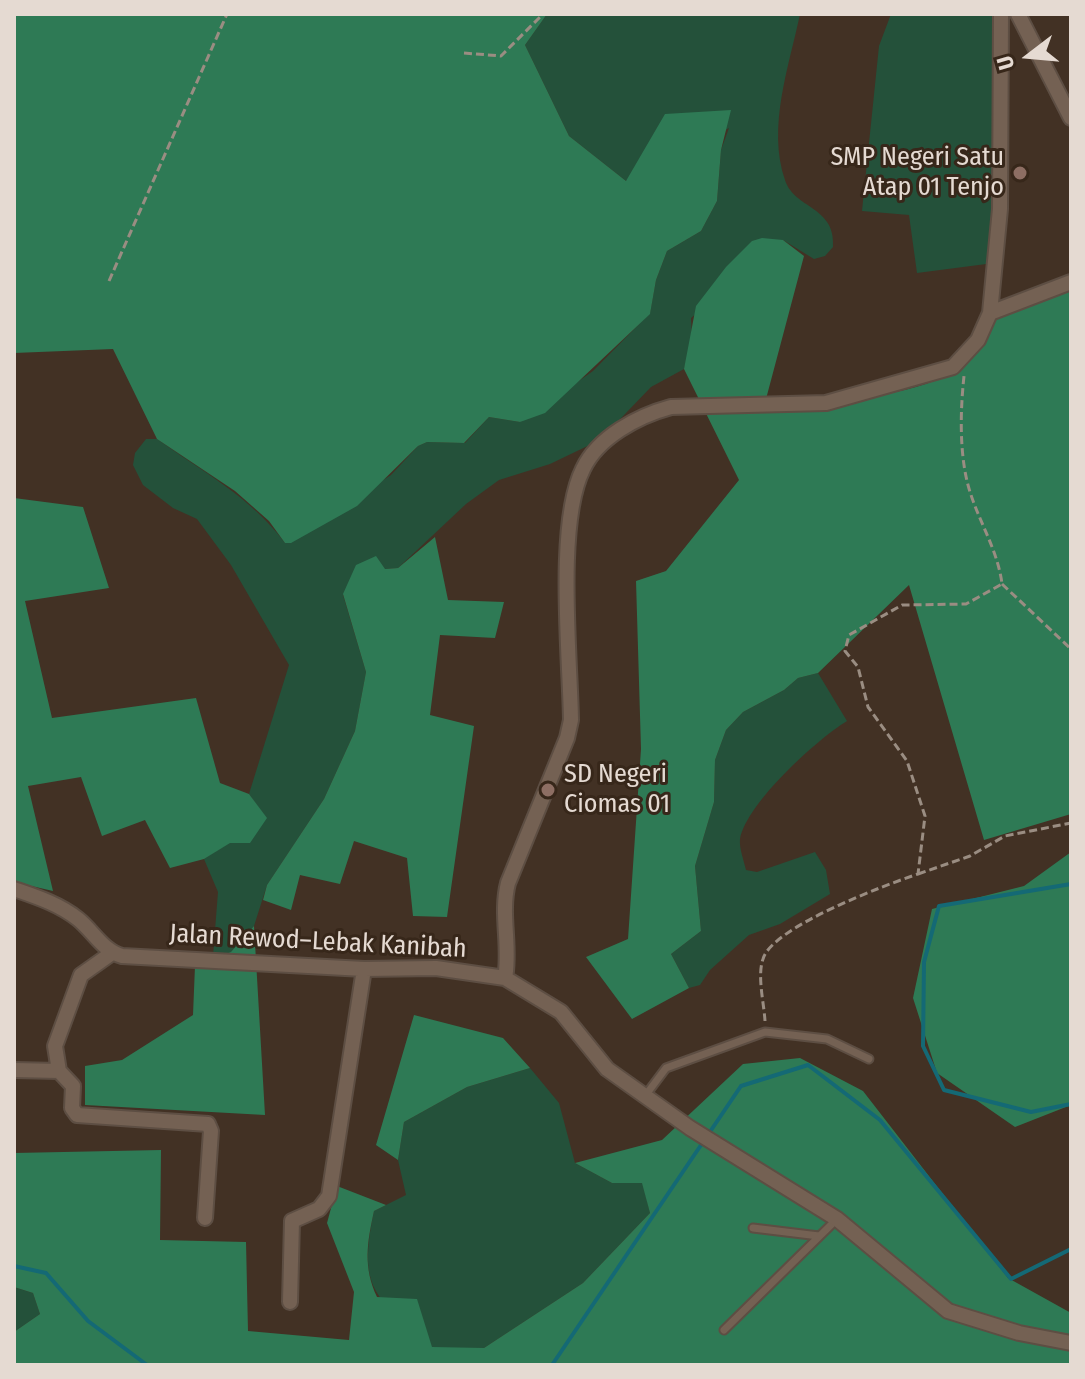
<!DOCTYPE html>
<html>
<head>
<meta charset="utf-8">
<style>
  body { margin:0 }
  #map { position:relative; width:1085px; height:1379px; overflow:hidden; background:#423124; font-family:"Fira Sans Condensed",sans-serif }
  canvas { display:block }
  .frame { position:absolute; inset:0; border:16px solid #e5dad2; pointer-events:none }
  .north { position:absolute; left:989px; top:16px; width:80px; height:80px; -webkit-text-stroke:6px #37271a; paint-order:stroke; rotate:254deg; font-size:22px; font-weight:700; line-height:32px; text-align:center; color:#e5dad2 }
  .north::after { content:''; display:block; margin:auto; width:28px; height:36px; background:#e5dad2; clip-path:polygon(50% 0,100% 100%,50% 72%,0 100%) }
</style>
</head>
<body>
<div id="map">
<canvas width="1085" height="1379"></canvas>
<div class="frame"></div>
<div class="north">U</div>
</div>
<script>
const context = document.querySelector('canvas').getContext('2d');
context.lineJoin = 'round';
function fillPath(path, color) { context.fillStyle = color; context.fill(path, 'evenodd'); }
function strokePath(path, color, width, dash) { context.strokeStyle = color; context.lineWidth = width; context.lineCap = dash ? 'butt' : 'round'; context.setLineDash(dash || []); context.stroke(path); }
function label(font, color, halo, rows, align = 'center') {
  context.font = font + ' "Fira Sans Condensed",sans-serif'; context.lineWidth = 6; context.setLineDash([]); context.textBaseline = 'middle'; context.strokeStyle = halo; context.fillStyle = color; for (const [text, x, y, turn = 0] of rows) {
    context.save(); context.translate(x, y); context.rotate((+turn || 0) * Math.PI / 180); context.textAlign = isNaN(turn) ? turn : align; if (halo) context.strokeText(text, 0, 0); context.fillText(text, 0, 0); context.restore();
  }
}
const green = new Path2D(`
  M 547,14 L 800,14 C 789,67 767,127 785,180 C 794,209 836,206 833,247 L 825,256 L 814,259 L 783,240 L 691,318 L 692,341 L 684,369 L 651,387 L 600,440 L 550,464 L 499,480 L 466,504 L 398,568 L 385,569 L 343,595 L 366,672 L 355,731 L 324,799 L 267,885 L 254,926 L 231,953 L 213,956 L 218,892 L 204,859 L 266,818 L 249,794 L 289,665 L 231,565 L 197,519 L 173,508 L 143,485 L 133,465 L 135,453 L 146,439 L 157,439 C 203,472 251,497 285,543 L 391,475 L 418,446 L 427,442 L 465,443 L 489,417 L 520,422 L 593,371 L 650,313 L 656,280 L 667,251 L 701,231 L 717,201 L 721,150 L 729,128 L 626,181 L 569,136 L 525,45 Z
  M 891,14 L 1004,14 L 994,263 L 917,273 L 909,215 L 862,211 L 879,46 Z
  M 818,673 L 847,721 C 816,740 747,803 740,839 C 739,848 744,861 746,870 L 757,872 L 815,852 L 826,870 L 830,894 L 780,924 L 749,935 L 710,970 L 700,985 L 689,988 L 671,954 L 701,931 L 695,866 L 714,802 L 715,760 L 726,730 L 743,712 L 784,690 L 798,678 Z
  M 530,1068 L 559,1103 L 575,1163 L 612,1183 L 643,1183 L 650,1213 L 583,1283 L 484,1348 L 431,1348 C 376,1296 357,1291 374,1211 L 406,1195 L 398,1160 L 404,1122 L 467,1087 Z
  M 14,1287 L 33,1293 L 40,1314 L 14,1332 Z`);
const forest = new Path2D(`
  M 14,14 L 547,14 L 525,45 L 569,136 L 626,181 L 665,114 L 731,110 L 721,150 L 717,201 L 701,231 L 667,251 L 656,280 L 650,314 L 545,413 L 520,422 L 489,417 L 464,443 L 427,442 L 418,446 L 357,506 L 291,543 L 285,543 L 269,521 L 235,491 L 157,439 L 113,349 L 14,353 Z
  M 762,238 L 783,240 L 804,256 L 766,399 C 821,400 914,401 959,367 C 972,357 981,328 989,313 L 1071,286 L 1071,814 L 984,840 L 909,585 L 818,673 L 798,678 L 784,690 L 743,712 L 726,730 L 715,760 L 714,802 L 695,866 L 701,931 L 671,954 L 689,988 L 632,1019 L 586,957 L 628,939 L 641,749 L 636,581 L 666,571 L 739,480 L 684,369 L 696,306 L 726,267 L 752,241 Z
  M 14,498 L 83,507 L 109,588 L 25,601 L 52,718 L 196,698 L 220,783 L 249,794 L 267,818 L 250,843 L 230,843 L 204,859 L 170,868 L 145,820 L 102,836 L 81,777 L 28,786 L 53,891 L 14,882 Z
  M 435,537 L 448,600 L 504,602 L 495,638 L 440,635 L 430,715 L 474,726 L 447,917 L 413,916 L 407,858 L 354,841 L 340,884 L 300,875 L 291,910 L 263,900 L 267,885 L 324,799 L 355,731 L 366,672 L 343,594 L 356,565 L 376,556 L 385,569 L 398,568 Z
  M 1071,852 L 1071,1105 L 1015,1127 L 937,1073 L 913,998 L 932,909 L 1024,886 Z
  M 254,926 L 265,1115 L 85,1105 L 85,1066 L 122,1060 L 193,1015 L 195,966 L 231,952 Z
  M 414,1015 L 503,1038 L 530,1068 L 467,1087 L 404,1122 L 398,1160 L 376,1145 Z
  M 800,1058 L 863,1091 L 1008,1278 L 1071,1313 L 1071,1365 L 14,1365 L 14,1332 L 40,1314 L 33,1293 L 14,1287 L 14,1153 L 161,1150 L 160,1240 L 246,1242 L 248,1331 L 349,1340 L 354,1292 L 327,1223 L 337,1186 L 386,1205 L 374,1211 C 367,1243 363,1267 377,1297 L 417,1299 L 432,1347 L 484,1348 L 583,1283 L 650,1213 L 642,1183 L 612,1183 L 575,1163 L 662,1140 L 743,1064 Z`);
const stream = new Path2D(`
  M 1071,884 L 939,906 L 924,962 L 923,1046 L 944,1090 L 1031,1112 L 1071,1104
  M 14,1266 L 46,1273 L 88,1321 L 147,1365
  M 552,1365 L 741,1086 L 808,1065 L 880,1120 L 1011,1279 L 1071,1249`);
const path = new Path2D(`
  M 464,53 L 501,56 L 543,14
  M 109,281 L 227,14
  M 1002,584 L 1071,649
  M 918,874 L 970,856 L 1005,836 L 1071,823
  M 765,1021 C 764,1003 757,976 763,959 C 772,927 885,885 918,874 L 925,816 L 907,761 L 868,707 L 858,667 L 845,651 L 849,635 L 902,605 L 966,604 L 1002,584 C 998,552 981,525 971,495 C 959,460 960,413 964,376`);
const lane = new Path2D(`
  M 645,1096 L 666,1068 L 765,1032 L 827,1039 L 869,1059
  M 753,1228 L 819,1236
  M 724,1330 L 837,1219`);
const street = new Path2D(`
  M 1018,14 L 1071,118
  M 990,313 L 1071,282
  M 14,889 C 37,897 59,904 78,919 C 93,931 103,951 122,956 L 364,969 L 436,968 L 505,978 C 511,947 500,914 508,883 L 567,738 L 571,720 C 570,657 556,523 583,469 C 598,437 638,416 671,407 L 826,403 L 953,367 L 978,340 L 990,313 L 1000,209 L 1001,14
  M 112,953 L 81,975 L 55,1046 L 59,1071 L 73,1086 L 72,1108 L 77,1115 L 208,1124 L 211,1131 L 205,1218
  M 505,978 L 561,1012 L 607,1069 L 690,1128 L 837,1219 L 948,1311 L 1019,1333 L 1071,1343
  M 14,1070 L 59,1071
  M 290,1302 L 292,1221 L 319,1209 L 329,1196 L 364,969`);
const markers = [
  [1020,173,8,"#8d6e63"],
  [548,790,8,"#8d6e63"]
];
const poiNames = [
  ["SMP Negeri Satu",1004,158],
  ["Atap 01 Tenjo",1004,188],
  ["SD Negeri",564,775,"left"],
  ["Ciomas 01",564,805,"left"]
];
const streetNames = [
  ["Jalan Rewod–Lebak Kanibah",318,942,3]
];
fillPath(green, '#24513a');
fillPath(forest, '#2e7a55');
strokePath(stream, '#146975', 4);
strokePath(lane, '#5d4e43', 11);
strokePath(street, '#5d4e43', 18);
strokePath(path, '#9a8d82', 3, [8, 4]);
strokePath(lane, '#746153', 7);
strokePath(street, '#746153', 14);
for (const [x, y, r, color] of markers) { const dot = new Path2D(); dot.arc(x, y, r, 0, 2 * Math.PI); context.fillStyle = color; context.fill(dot); strokePath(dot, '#37271a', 3); }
label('26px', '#e5dad2', '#37271a', poiNames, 'right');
label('26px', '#e5dad2', '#37271a', streetNames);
</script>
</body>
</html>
